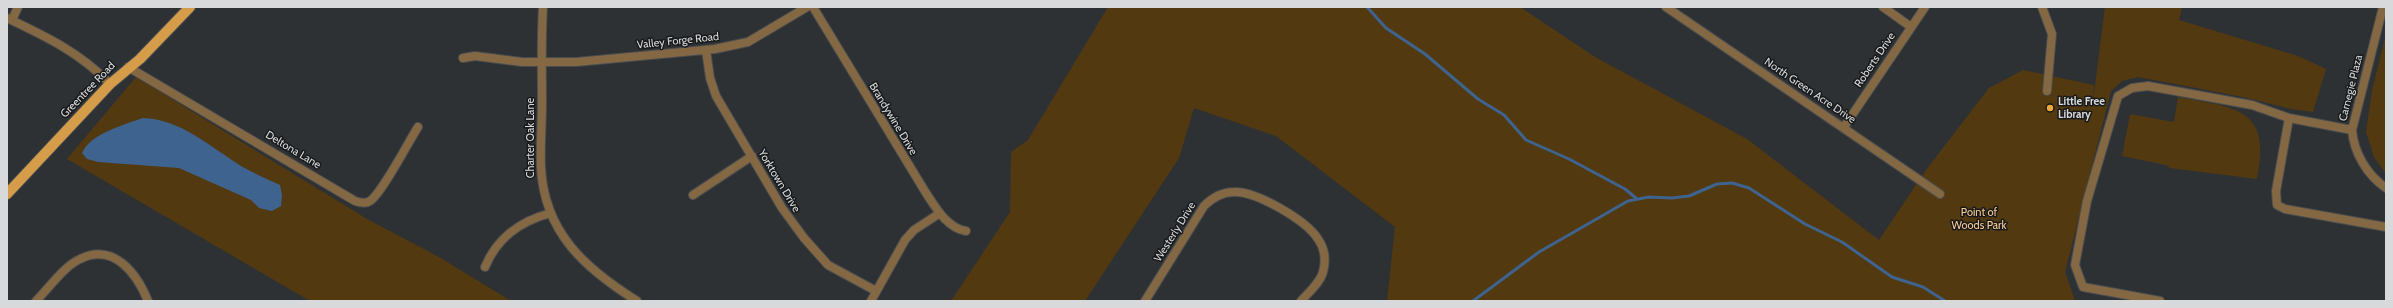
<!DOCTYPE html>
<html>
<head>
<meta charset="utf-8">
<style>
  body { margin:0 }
  #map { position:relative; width:2393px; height:308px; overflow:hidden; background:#2e3134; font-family:Cabin,sans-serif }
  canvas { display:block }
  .frame { position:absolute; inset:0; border:8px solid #d7d9db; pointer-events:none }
</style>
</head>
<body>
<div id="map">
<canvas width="2393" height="308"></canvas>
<div class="frame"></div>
</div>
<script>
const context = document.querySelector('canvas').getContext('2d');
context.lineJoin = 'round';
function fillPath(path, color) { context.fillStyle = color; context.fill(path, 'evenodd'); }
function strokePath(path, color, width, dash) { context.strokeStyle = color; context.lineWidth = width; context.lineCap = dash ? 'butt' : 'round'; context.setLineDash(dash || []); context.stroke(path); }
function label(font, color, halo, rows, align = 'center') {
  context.font = font + ' Cabin,sans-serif'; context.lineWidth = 3; context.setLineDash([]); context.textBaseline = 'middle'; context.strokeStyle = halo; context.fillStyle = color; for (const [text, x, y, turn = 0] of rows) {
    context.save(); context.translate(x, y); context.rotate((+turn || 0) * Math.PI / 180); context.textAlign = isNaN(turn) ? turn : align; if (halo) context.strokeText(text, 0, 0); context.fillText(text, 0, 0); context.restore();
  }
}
const green = new Path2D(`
  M 1108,7 L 1520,7 L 1595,57 L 1747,139 L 1879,240 L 1926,170 L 1989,88 L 2023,70 L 2094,85 L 2092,109 L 2105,7 L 2182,7 L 2179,20 L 2298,56 L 2326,69 L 2313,112 L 2291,109 L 2243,97 L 2138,77 L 2122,81 L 2111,91 L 2065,272 L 2075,301 L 1387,301 L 1395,227 L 1276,136 L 1194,108 L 1179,158 L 1085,301 L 951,301 L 1010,212 L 1011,152 L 1028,140 Z
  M 2386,34 L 2386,174 L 2374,157 L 2366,132 L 2372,91 Z
  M 136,77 L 367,219 L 439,257 L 511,301 L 310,301 L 67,159 Z
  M 2178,97 C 2235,108 2272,107 2257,179 L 2170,168 L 2166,165 L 2122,156 L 2130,114 L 2174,122 Z`);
const water = new Path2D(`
  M 143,118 C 180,119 211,147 241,166 C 253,173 267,179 280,185 L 282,195 L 281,206 L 272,211 L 259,208 L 251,200 L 179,168 L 98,162 L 87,159 L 82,153 C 91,133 124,125 143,118 Z`);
const stream = new Path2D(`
  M 1367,7 L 1386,28 L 1425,54 L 1478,99 L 1504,115 L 1526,140 L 1569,159 L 1625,189 L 1636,198
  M 1473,301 L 1539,252 L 1628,201 L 1649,197 L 1672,198 L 1689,196 L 1717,184 L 1732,183 L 1749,188 L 1805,224 L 1842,242 L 1892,277 L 1923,287 L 1945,301`);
const minor = new Path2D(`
  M 543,7 C 541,39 542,72 542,104 C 542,125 540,146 541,167 C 544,233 586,269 637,301
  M 813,7 L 926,193 C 936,208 947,228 966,231
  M 1666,7 L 1940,194
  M 1883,7 L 1911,27
  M 2042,7 L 2052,34 L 2047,91
  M 2383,7 L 2352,130 C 2354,153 2367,175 2386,188
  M 7,18 C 45,36 81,53 110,84
  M 12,20 L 18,7
  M 706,50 L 710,78 L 716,96 L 782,208 L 804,238 L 828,265 L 876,291
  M 463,58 L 475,56 L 522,62 L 576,62 L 715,49 L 748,42 L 807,7
  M 128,67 L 355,201 C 361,203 366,204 370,201 C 382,193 409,141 418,127
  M 2289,118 L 2276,191 L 2277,205 L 2285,209 L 2386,227
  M 1844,127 L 1925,7
  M 693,195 L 752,156
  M 485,267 C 497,238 520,221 551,213
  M 36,301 C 50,287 63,267 80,259 C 114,242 137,274 148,301
  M 871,301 L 905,240 L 914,230 L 940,213
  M 1145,301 L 1204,206 C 1212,198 1222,192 1234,192 C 1256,191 1306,220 1318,239 C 1325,249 1326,261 1323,272 C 1320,283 1309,292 1301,301
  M 2160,301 L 2083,287 L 2075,265 L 2087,201 L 2118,96 L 2132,88 L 2148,86 L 2252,105 L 2289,118 L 2352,130`);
const primary = new Path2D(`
  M 7,194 L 110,84 L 140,59 L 190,7`);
const markers = [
  [2050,108,4,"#eda83b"]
];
const streetNames = [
  ["Valley Forge Road",678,41,-6],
  ["Roberts Drive",1875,60,-56],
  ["Carnegie Plaza",2351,88,-76],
  ["Greentree Road",88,90,-46],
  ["North Green Acre Drive",1810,91,34],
  ["Brandywine Drive",893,119,59],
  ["Charter Oak Lane",531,138,-90],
  ["Deltona Lane",293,150,31],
  ["Yorktown Drive",779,181,59],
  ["Westerly Drive",1175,232,-58]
];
const poiNames = [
  ["Little Free",2058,102],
  ["Library",2058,115]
];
const parkNames = [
  ["Point of",1979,213],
  ["Woods Park",1979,226]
];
fillPath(green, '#533910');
fillPath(water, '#3e638e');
strokePath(stream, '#3e638e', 3);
strokePath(minor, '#494c4f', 10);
strokePath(primary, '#494c4f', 12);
strokePath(minor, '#836843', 8);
strokePath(primary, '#d59d4a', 10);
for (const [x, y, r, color] of markers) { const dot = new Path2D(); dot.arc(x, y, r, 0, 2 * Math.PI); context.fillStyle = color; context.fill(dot); strokePath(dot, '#18191a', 1.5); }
label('11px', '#d7d9db', '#18191a', streetNames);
label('bold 11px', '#d7d9db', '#18191a', poiNames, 'left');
label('11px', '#f9ce94', '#18191a', parkNames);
</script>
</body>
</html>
